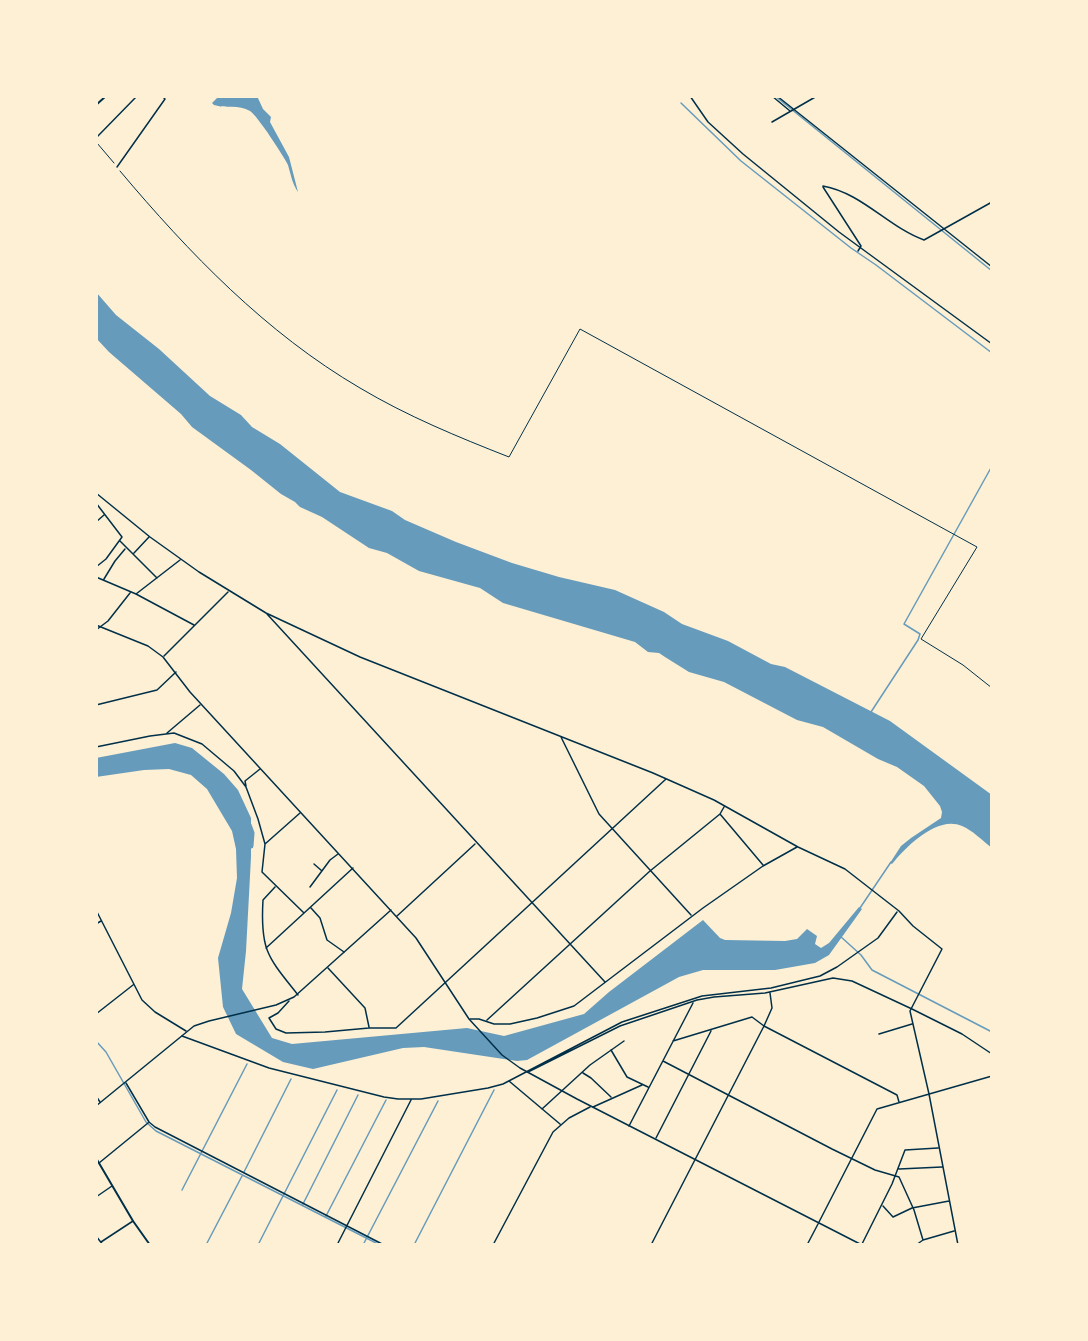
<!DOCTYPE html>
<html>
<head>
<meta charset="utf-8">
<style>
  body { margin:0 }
  #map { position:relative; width:1088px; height:1341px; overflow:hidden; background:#fdf0d5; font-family:"Roboto Condensed",sans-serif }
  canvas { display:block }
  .frame { position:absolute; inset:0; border:98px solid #fdf0d5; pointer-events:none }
</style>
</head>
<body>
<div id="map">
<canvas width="1088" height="1341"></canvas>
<div class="frame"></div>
</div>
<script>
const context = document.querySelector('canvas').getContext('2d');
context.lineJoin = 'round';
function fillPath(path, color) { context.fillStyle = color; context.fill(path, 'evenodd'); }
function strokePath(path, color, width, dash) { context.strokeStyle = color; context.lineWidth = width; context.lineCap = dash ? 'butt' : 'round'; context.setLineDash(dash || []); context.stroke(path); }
const water = new Path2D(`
  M 219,96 L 257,96 L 263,109 L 271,117 L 270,122 L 289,157 L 298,192 C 292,183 291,175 288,165 C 285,158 257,115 250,111 C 239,104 225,109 214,105 L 212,103 Z
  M 96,292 L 116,315 L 159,349 L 210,396 L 241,415 L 252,427 L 280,444 L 340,492 L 392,511 L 405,520 L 456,542 L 512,563 L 559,577 L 615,590 L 664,612 L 682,624 L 728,641 L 771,664 L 785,667 L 890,721 L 992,795 L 992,848 C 983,841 972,830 962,826 C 937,815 906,847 892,864 L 890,863 L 901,846 L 911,838 L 941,818 L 942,812 L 940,806 L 924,786 L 897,767 L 878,759 L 823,727 L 797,720 L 724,682 L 689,672 L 665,657 L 659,653 L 648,652 L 635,642 L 503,603 L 480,588 L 419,571 L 387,553 L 369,548 L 322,517 L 300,507 L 295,502 L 281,494 L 251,470 L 192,427 L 181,414 L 109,352 L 96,338 Z
  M 175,743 L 192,748 L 224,774 L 238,790 L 251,818 L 251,857 L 246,951 L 242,989 L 272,1038 L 292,1044 L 467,1028 L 504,1036 L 584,1014 L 609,992 L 703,920 L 720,938 L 725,940 L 785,941 L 797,939 L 807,929 L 817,936 L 815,944 L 821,948 L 829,943 L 859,907 L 862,909 L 829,955 L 815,963 L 775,970 L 703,970 L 679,977 L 527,1060 L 517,1061 L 424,1047 L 403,1048 L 313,1069 L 283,1062 L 236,1034 L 223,1007 L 218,958 L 231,913 L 237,878 L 236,849 L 232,831 L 207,789 L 191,775 L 169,769 L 144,770 L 96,777 L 96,758 Z`);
const stream = new Path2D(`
  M 775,96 L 992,271
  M 681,103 L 741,161 L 851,248 L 876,265 L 992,353
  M 871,712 L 918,640 L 920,634 L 904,624 L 992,466
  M 860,908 L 891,862
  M 840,936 L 861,955 L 872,970 L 992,1032
  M 96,1041 L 106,1052 L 146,1122 L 156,1131 L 380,1245
  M 244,1172 L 291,1079
  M 182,1190 L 247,1064
  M 303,1204 L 358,1095
  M 326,1216 L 386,1100
  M 206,1245 L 242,1176
  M 258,1245 L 337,1090
  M 363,1245 L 438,1101
  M 414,1245 L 494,1090`);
const river = new Path2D(`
  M 249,825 L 252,833 L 251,846`);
const path = new Path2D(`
  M 97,143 L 114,163
  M 120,171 C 189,253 266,333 360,388 C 407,416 458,437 509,457 L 580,329 L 977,547 L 921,639 L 963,665 L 992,688`);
const minor = new Path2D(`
  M 690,96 L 708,122 L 743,154 L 839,232 L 992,344
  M 772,96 L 790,111
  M 777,96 L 992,267
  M 772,122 L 817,96
  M 96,138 L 137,96
  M 117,167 L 165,99 L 162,96
  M 823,186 C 862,193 888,227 924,240 L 992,202
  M 823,187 L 861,246 L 858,251
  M 96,493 L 150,537 L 199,572 L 266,613 L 360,657 L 653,773 L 714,800 L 798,847 L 845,869 L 899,911 L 913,926 L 942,949 L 910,1011 L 929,1094 L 958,1245
  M 96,503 L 122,537 L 106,559 L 96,567
  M 96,522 L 104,515
  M 96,526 L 96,527
  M 120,541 L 157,578
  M 134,553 L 149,537
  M 96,577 L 136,594 L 194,625
  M 104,579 L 115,561 L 125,549
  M 136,594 L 180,560
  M 267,614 L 605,982
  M 96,630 L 108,621 L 130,593
  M 164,656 L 228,592
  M 96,705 L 157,690 L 176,672
  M 167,733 L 200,705
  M 561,737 L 599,814 L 691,915
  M 96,747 L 150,736 L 174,733 L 202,744 L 234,771 L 246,787 L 258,819 L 265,844
  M 246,786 L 245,781 L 260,769
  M 300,813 L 265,844 L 262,872 L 304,913
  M 720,814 L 763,865
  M 314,864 L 322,871
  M 275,887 L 263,900 C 260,951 268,957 298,995
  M 310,887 L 330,860 L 338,854
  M 311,908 L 320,918 L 327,940 L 344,952
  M 96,910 L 142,1000 L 155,1012 L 186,1031
  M 397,916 L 475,844
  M 96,924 L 101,921
  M 266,948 L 353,868
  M 328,968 L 365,1008 L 369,1027
  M 289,1001 L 278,1013 L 269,1018 L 276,1029 L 286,1033 L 325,1032 L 369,1028 L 396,1028 L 666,779
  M 96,1014 L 133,985
  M 470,1019 L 479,1019 L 494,1024 L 510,1024 L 537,1018 L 574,1006 L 703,908 L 763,866 L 797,847
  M 487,1020 L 650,871 L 720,814 L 724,807
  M 879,1034 L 912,1024
  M 182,1036 L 269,1068 L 384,1097 L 398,1099 L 421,1099 L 488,1088 L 503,1084 L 622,1022 L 702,996 L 771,988 L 820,976 L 837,967 L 878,938 L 897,912
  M 673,1041 L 752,1017 L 764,1026 L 897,1095 L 899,1102
  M 611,1050 L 627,1077 L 648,1087
  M 663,1061 L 832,1149 L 875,1170 L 899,1177 L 914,1210 L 923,1240
  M 528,1072 L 620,1026 L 697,1000 L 714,997 L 765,993 L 833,978 L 852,981 L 912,1009 L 962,1034 L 992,1054
  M 583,1073 L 591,1078 L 611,1097
  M 509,1081 L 560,1124
  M 126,1083 L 149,1122 L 155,1127 L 384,1245
  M 96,1096 L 100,1102
  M 593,1107 L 642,1085
  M 542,1109 L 590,1065 L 624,1041
  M 629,1126 L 693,1003
  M 656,1138 L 711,1031
  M 99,1163 L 148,1123
  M 899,1169 L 942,1167
  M 96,1197 L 112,1186
  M 883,1206 L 893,1217 L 912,1208 L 949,1201
  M 819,1222 L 877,1109 L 992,1076
  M 96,1236 L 103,1245
  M 101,1242 L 133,1221
  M 862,1244 L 892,1184 L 905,1150 L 938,1148
  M 189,1245 L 190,1244
  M 337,1245 L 411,1100
  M 493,1245 L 553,1132 L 569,1118 L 590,1107
  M 651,1245 L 764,1026 L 772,1008 L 770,993
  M 916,1245 L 923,1240 L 954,1231`);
const tertiary = new Path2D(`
  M 96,625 L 148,646 L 163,657 L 190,692 L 416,938 L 469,1019 L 502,1055 L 520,1068 L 577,1099 L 862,1245
  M 96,1106 L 194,1026 L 209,1021 L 276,1005 L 294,997 L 391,910
  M 807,1245 L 818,1224`);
const secondary = new Path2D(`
  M 96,1158 L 133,1221 L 150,1245`);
const primary = new Path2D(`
  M 96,105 L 106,96`);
fillPath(water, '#669bbc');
strokePath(stream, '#669bbc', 1.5);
strokePath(river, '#669bbc', 5);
strokePath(path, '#003049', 1);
strokePath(minor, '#003049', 1.5);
strokePath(tertiary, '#003049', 1.5);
strokePath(secondary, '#003049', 2);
strokePath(primary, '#003049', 2);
</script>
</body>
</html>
